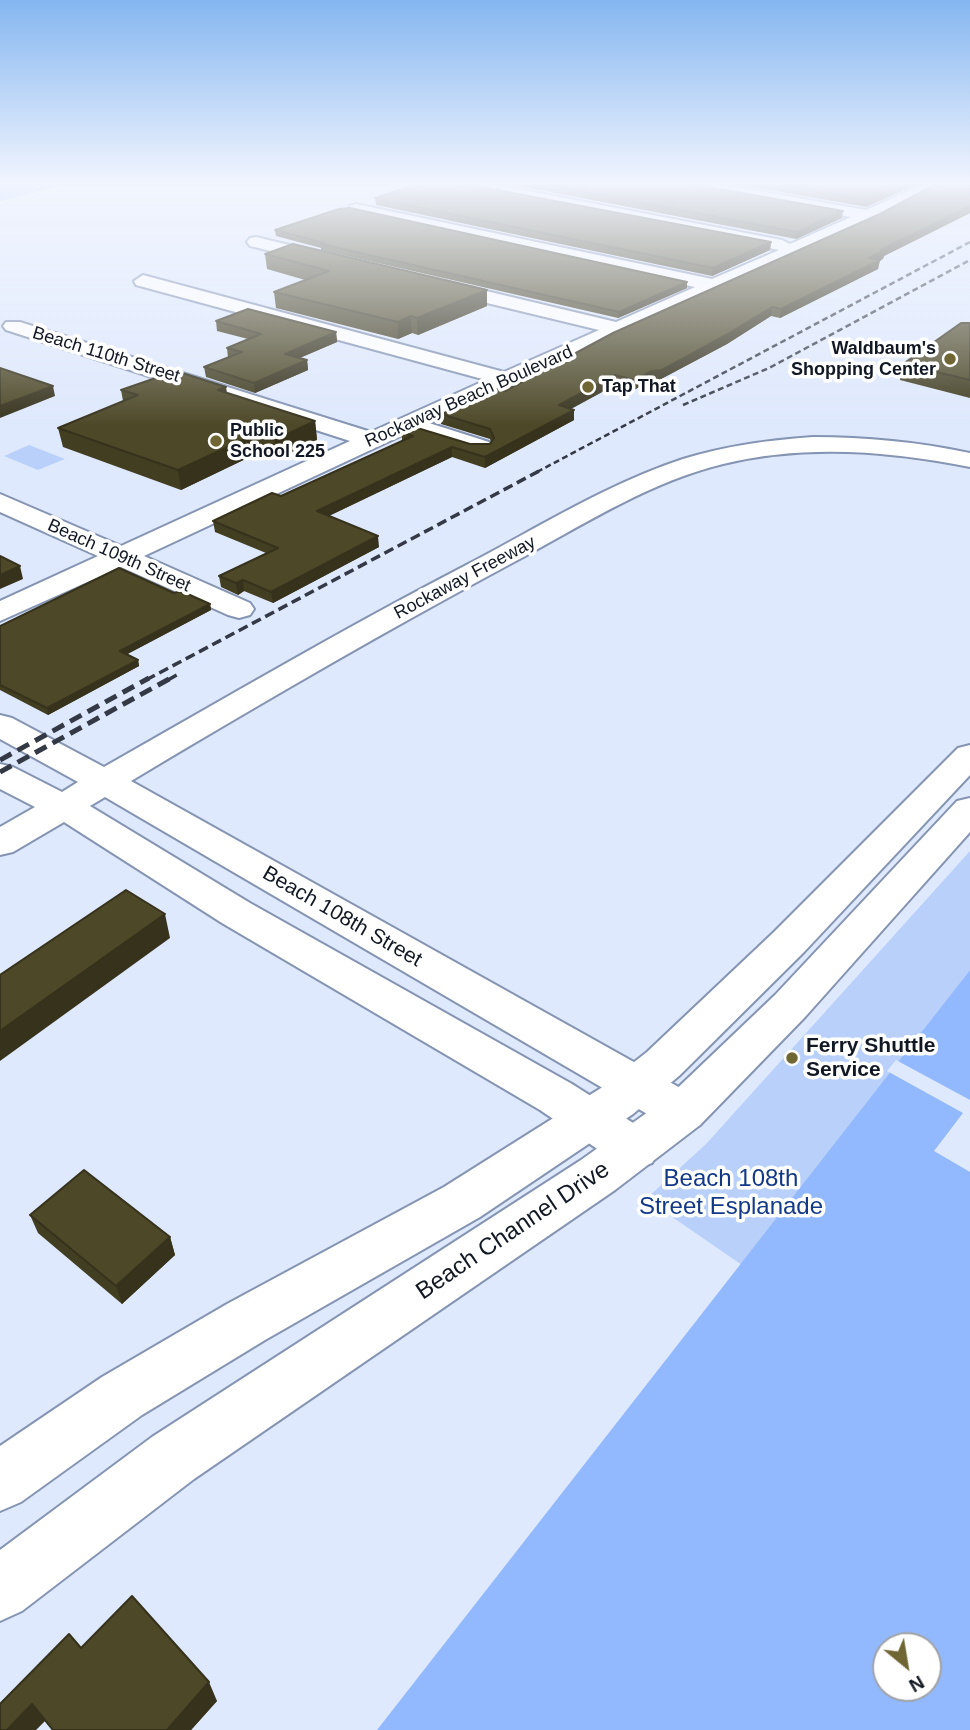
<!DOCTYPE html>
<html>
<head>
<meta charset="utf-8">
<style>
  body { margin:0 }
  #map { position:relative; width:970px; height:1730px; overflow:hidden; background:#dfe9fd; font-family:Helvetica,sans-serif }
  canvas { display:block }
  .north { position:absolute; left:872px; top:1632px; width:70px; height:70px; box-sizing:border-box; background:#fff; border:2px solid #a0a3a7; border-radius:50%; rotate:150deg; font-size:19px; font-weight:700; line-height:28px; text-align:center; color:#121823 }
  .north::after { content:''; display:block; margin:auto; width:24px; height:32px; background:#706633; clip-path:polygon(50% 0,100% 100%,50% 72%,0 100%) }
</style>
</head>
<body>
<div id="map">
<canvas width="970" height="1730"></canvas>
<div class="north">N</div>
</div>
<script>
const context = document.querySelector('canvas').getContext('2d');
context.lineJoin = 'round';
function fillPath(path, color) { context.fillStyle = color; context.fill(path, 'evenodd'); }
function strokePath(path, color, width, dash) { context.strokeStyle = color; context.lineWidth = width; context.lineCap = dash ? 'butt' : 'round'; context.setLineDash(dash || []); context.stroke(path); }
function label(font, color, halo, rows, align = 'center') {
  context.font = font + ' Helvetica,sans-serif'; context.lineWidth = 7; context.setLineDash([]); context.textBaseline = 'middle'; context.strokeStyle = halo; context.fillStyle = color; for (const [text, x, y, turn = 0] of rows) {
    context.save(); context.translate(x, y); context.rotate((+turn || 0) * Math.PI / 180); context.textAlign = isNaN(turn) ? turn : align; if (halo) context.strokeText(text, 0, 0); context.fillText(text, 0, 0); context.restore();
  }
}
const green = new Path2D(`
  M 29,445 L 65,459 L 38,470 L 4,456 Z
  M 970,851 L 970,970 L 742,1265 L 646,1199 L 707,1143 Z`);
const water = new Path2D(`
  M 0,183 L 69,183 L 0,201 Z
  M 970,970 L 970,1730 L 377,1730 ZM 886,1646 L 928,1646 L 928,1688 L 886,1688 Z`);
const pier = new Path2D(`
  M 896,1060 L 970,1100 L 970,1172 L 934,1151 L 963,1113 L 887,1071 Z`);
const minor = new Path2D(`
  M 454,183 L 487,183 L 782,240 L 790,244 L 851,217 L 686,188 L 679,183 L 714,183 L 866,210 L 927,183 L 947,183 L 877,219 L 429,423 L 489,442 L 492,447 L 489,452 L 480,454 L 471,452 L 409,432 L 144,556 L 250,603 L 254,609 L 250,615 L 239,618 L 228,615 L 121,567 L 0,621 L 0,601 L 98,556 L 0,512 L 0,494 L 121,546 L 350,441 L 6,330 L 3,326 L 6,322 L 20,322 L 371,432 L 486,380 L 136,285 L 134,281 L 143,275 L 504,372 L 599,330 L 429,289 L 427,285 L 429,281 L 436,279 L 616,322 L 695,287 L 356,214 L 348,209 L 350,206 L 356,204 L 712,279 L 779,250 L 461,188 Z
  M 256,237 L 339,257 L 342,261 L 333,266 L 250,246 L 247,242 L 250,238 Z
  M 813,437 C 866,437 918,442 970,453 L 970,467 C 889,451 805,444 723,464 C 653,481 589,521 527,555 C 392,627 261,703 131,781 L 700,1099 L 706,1112 L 700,1125 L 683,1131 L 666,1125 L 105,797 L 90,806 L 250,903 L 572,1084 L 652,1135 L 659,1149 L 652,1163 L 635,1169 L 618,1163 L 540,1110 L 222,923 L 64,822 L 13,852 L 0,855 L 0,827 L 35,807 L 0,789 L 0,764 L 13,767 L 62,792 L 78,782 L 0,739 L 0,715 L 12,718 L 104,767 C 227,697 348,626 474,561 C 542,525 610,483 683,459 C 725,446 769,440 813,437 Z`);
const major = new Path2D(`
  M 970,745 L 970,775 L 804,952 L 679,1076 L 633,1114 L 480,1217 L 265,1340 L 142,1415 L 21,1502 L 0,1511 L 0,1446 L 102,1377 L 227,1304 L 444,1187 L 601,1088 L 647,1052 L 774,932 L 958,748 Z
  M 970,798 L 970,832 L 805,1017 L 700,1125 L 615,1190 L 194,1479 L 22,1611 L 0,1621 L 0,1550 L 152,1437 L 581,1160 L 666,1099 L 775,995 L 957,801 Z`);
const railFar2 = new Path2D(`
  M 683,405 L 769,368 L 970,260
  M 537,472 L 970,242`);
const railFar1 = new Path2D(`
  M 146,680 L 541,470
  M 168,680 L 180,673`);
const rail = new Path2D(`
  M 0,760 L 149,678
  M 0,772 L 171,678`);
const wall = new Path2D(`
  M 503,183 L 686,183 L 842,218 L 796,239 Z
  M 731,183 L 920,183 L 866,207 Z
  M 970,183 L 970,213 L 884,256 L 883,259 L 880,260 L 878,269 L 780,318 L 771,316 L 727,344 L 661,379 L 651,380 L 634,390 L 615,385 L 571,409 L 574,410 L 574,420 L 485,468 L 452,457 L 329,516 L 379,547 L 273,603 L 244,591 L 238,595 L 221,587 L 219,576 L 266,553 L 215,532 L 213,521 L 281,496 L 402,441 L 402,432 L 470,444 L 490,444 L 491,442 L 490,439 L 441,424 L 441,414 L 505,391 Z
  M 375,198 L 771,242 L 770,250 L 712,276 L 376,205 Z
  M 275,230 L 687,288 L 618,318 L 321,250 L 321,248 L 276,236 Z
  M 265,254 L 487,290 L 487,306 L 418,335 L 412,333 L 398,339 L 276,308 L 274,292 L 305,280 L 267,269 Z
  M 216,321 L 336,332 L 337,342 L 299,358 L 307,360 L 308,370 L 255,393 L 206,377 L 204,367 L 228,358 L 227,348 L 248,339 L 217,331 Z
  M 970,323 L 970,398 L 900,380 L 903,364 Z
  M 121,390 L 227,393 L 315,421 L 317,440 L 277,459 L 258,453 L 181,490 L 63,447 L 58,428 L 123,401 Z
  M 210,604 L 211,610 L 127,654 L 138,660 L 139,666 L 48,715 L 0,690 L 0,626 Z
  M 30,1215 L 170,1237 L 175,1255 L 122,1304 L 38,1233 Z
  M 81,1648 L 217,1701 L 191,1730 L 52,1730 L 45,1721 L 0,1730 Z`);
const shadedWall = new Path2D(`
  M 905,183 L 920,183 L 866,207 L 867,200 Z
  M 970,206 L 970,213 L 884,256 L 883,259 L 867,266 L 869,258 L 881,250 Z
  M 843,211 L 842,218 L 796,239 L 797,232 Z
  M 771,242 L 770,250 L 712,276 L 713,268 Z
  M 880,260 L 878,269 L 780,318 L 781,309 Z
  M 687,282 L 687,288 L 618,318 L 619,312 Z
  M 487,290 L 487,306 L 418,335 L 417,318 Z
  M 772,307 L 771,316 L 727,344 L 661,379 L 651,380 L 634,390 L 635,380 Z
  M 411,316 L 412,333 L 398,339 L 398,322 Z
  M 336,332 L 337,342 L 286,364 L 285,354 Z
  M 307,360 L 308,370 L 255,393 L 254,383 Z
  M 615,375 L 615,385 L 559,415 L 559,405 Z
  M 53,386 L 55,396 L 0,418 L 0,406 Z
  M 226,387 L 229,405 L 218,390 Z
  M 574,410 L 574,420 L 485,468 L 485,457 Z
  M 315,421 L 317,440 L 277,459 L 275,440 Z
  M 256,434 L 258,453 L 181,490 L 178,470 Z
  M 452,447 L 452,457 L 318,521 L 317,511 Z
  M 378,536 L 379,547 L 273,603 L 271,592 Z
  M 20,566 L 23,579 L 0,589 L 0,575 Z
  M 243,580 L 244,591 L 238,595 L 236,583 Z
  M 210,604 L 211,610 L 122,657 L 120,651 Z
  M 138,660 L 139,666 L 48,715 L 47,708 Z
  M 165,914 L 170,938 L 0,1061 L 0,1031 Z
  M 170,1237 L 175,1255 L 122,1304 L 116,1286 Z
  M 209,1682 L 217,1701 L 191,1730 L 167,1730 Z
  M 32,1704 L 45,1721 L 36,1730 L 7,1730 Z`);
const building = new Path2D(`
  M 420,183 L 460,183 L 771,242 L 713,268 L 375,198 Z
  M 539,183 L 686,183 L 843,211 L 797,232 Z
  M 773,183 L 905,183 L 867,200 Z
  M 938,183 L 970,183 L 970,206 L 881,250 L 885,250 L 869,258 L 880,260 L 781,309 L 772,307 L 728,334 L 662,370 L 652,371 L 635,380 L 615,375 L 559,405 L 574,410 L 485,457 L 452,447 L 317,511 L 378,536 L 271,592 L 243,580 L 236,583 L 219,576 L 278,548 L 213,521 L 272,493 L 281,496 L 413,436 L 402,432 L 414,427 L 470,444 L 490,444 L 494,438 L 490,429 L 441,414 L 464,406 L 497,389 L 505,391 L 613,333 L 880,214 Z
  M 350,208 L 687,282 L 619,312 L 321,244 L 324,243 L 275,230 L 339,209 Z
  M 293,244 L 487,290 L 417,318 L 411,316 L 398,322 L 274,292 L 329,271 L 265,254 Z
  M 248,309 L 336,332 L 285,354 L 307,360 L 254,383 L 204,367 L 242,352 L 227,348 L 261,334 L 216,321 Z
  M 961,323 L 970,323 L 970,380 L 903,364 Z
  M 0,368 L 53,386 L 0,406 Z
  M 176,371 L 226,387 L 218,390 L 315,421 L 275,440 L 256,434 L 178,470 L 58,428 L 138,395 L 121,390 Z
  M 0,556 L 20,566 L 0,575 Z
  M 119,568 L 174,593 L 181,591 L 210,604 L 120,651 L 138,660 L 47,708 L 0,685 L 0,626 Z
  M 126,890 L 165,914 L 0,1031 L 0,975 Z
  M 84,1170 L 170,1237 L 116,1286 L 30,1215 Z
  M 132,1596 L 209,1682 L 167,1730 L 53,1730 L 32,1704 L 7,1730 L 0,1730 L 0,1704 L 69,1634 L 81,1648 Z`);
const markers = [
  [950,359,7,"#706633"],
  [588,387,7,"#706633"],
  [216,441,7,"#706633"],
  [792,1058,7,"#706633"]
];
const farPoinames = [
  ["Waldbaum's",936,349,"right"],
  ["Shopping Center",936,370,"right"],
  ["Tap That",602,387],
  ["Public",230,431],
  ["School 225",230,452]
];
const farStreetnames = [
  ["Beach 110th Street",106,355,17],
  ["Rockaway Beach Boulevard",469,397,-24],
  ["Beach 109th Street",119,556,24],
  ["Rockaway Freeway",465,578,-28]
];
const streetNames = [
  ["Beach 108th Street",342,917,30]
];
const poiNames = [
  ["Ferry Shuttle",806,1046],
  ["Service",806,1070]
];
const nearParknames = [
  ["Beach 108th",731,1179],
  ["Street Esplanade",731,1207]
];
const nearStreetnames = [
  ["Beach Channel Drive",513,1231,-34]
];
fillPath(green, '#b8d0fa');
fillPath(water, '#92b8fd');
fillPath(pier, '#dfe9fd');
strokePath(minor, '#8494b2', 4);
strokePath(major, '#8494b2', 4);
fillPath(minor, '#fff');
fillPath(major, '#fff');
strokePath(railFar2, '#333a46', 2.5, [6, 3.5]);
strokePath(railFar1, '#333a46', 3.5, [10, 5]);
strokePath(rail, '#333a46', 5, [13, 7]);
fillPath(wall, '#423e22');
fillPath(shadedWall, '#36321c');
fillPath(building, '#4d4828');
strokePath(building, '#36321c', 2);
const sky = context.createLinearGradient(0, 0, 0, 426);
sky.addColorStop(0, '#85b6f0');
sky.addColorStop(0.43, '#f1f5fe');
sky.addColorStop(1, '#f1f5fe00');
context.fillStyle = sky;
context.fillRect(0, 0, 970, 426);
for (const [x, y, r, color] of markers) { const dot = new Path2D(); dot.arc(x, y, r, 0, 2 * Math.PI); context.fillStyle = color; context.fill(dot); strokePath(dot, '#fff', 2.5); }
label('bold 18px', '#121823', '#fff', farPoinames, 'left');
label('18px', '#121823', '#fff', farStreetnames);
label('21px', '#121823', '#fff', streetNames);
label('bold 21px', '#121823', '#fff', poiNames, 'left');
label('24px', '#123987', '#fff', nearParknames);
label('24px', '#121823', '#fff', nearStreetnames);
</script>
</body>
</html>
